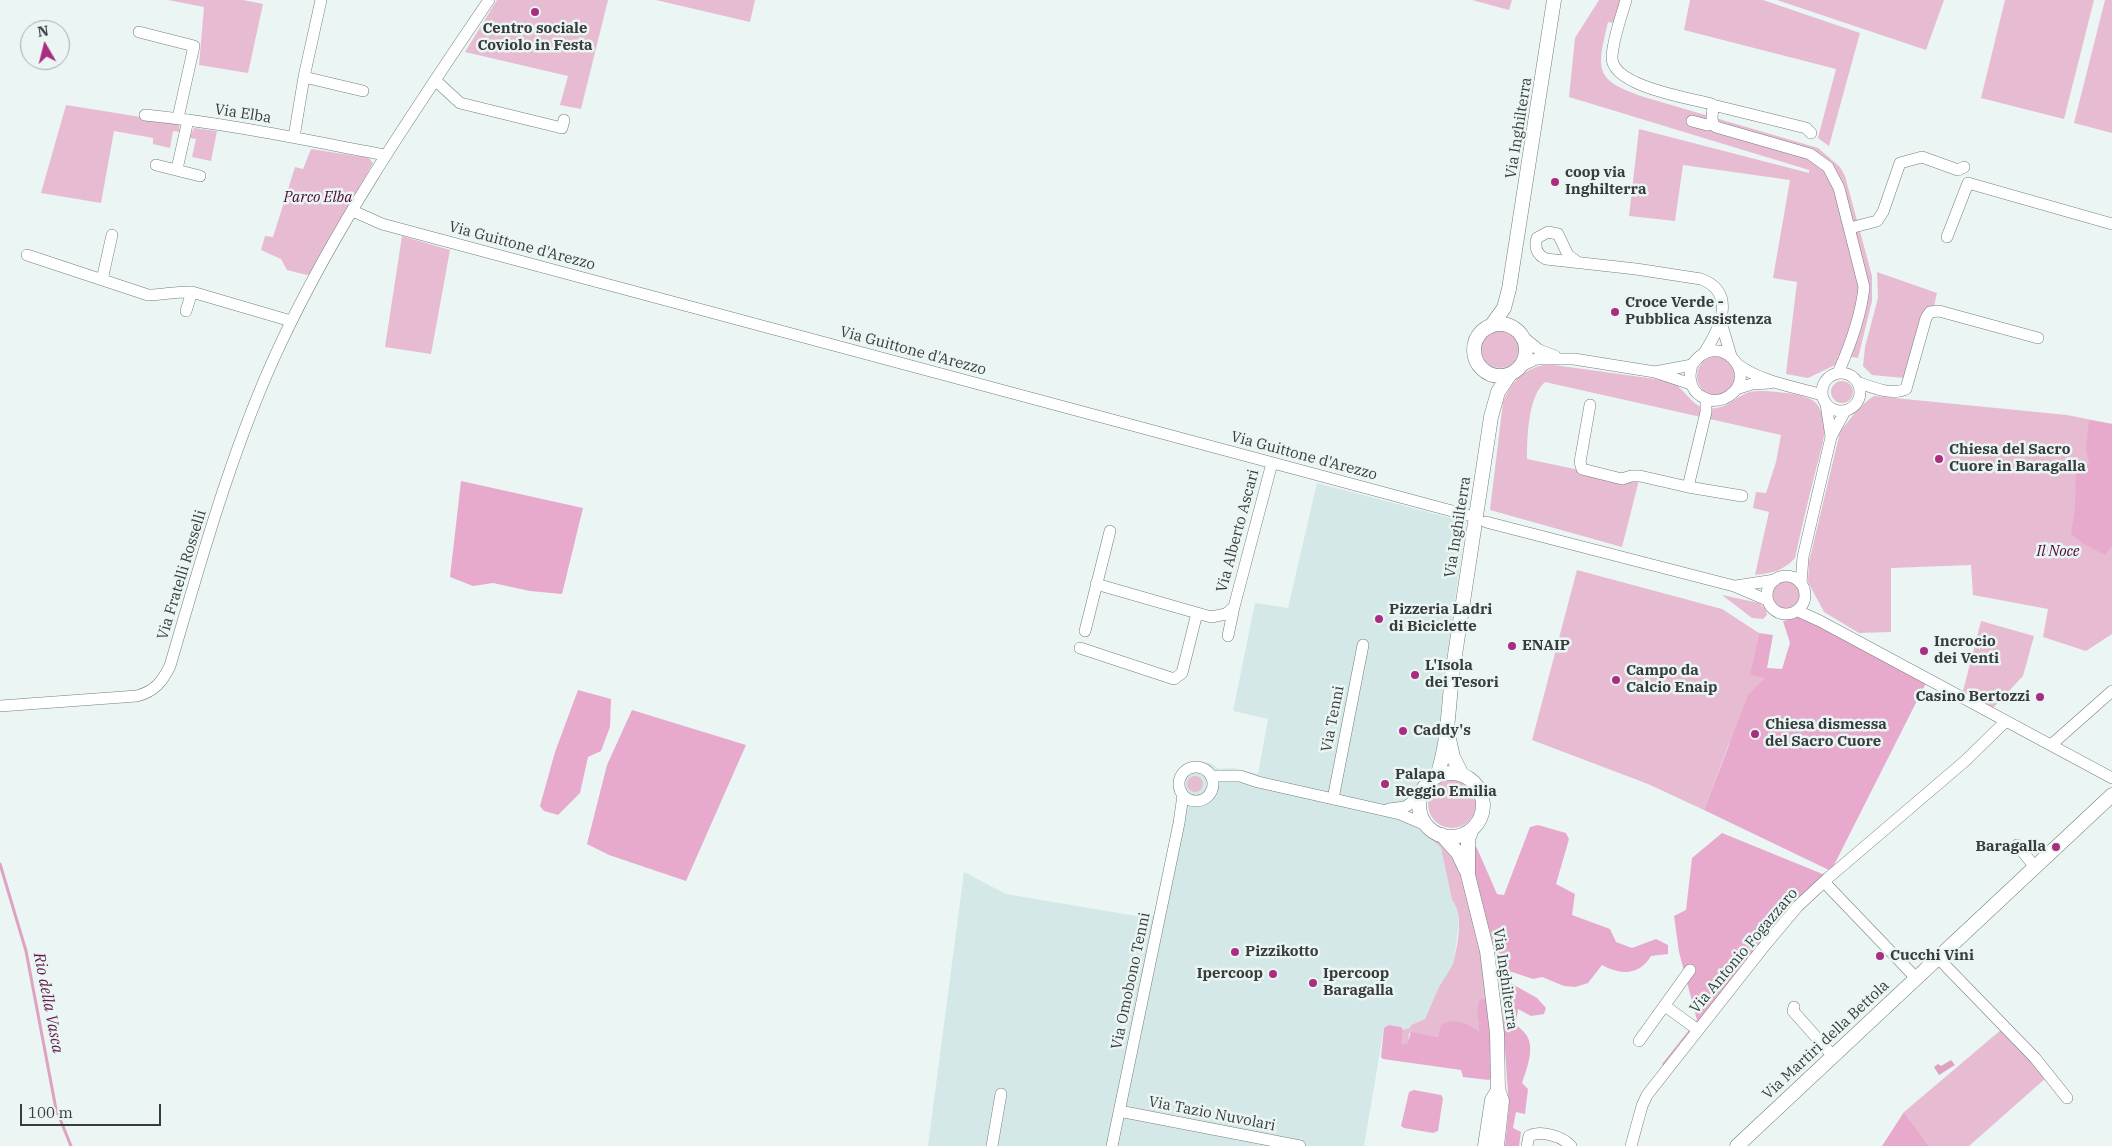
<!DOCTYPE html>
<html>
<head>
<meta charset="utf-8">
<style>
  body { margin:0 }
  #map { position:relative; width:2112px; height:1146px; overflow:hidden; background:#eaf5f4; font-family:"IBM Plex Serif",serif }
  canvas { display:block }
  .north { position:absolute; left:20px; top:20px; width:50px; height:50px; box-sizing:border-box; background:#eaf5f4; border:1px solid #a3abaa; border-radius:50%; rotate:352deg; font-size:14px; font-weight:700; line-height:20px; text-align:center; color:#383c3c }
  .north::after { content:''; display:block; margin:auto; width:18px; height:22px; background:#a92d80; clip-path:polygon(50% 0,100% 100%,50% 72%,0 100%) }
  .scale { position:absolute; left:20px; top:1104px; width:141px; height:22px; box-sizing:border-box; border:2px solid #383c3c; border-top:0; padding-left:6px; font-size:15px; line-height:18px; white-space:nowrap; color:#383c3c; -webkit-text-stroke:4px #eaf5f4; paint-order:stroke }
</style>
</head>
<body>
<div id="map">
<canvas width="2112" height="1146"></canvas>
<div class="north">N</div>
<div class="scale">100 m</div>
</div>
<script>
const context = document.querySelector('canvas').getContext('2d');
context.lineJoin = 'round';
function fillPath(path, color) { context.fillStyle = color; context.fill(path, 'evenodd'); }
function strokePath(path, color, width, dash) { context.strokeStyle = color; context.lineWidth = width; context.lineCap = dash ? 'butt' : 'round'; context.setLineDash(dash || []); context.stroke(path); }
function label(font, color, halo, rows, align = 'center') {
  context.font = font + ' "IBM Plex Serif",serif'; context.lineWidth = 5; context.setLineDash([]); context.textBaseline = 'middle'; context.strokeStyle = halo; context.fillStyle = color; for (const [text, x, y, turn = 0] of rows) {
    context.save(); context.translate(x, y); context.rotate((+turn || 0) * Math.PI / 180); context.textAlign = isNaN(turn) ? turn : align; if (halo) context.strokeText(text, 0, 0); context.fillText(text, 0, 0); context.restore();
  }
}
const built = new Path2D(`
  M 1317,483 L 1466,522 L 1444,678 L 1437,758 L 1414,797 L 1403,805 L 1413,822 L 1441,848 L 1452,900 L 1457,906 L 1459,922 L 1454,960 L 1448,974 L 1439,987 L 1425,1019 L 1411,1025 L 1410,1028 L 1403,1030 L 1401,1027 L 1389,1025 L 1384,1028 L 1364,1146 L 928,1146 L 964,872 L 1006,894 L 1148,918 L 1154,915 L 1175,827 L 1178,800 L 1175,789 L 1180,770 L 1188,764 L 1197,761 L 1210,763 L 1219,769 L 1233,768 L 1258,774 L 1268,719 L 1233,711 L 1255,603 L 1288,608 Z`);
const green = new Path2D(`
  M 168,0 L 243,0 L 263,4 L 248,73 L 199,65 L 204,7 Z
  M 497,0 L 608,0 L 581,109 L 560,105 L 568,76 L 465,52 Z
  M 656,0 L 755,0 L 750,22 Z
  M 1472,0 L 1512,0 L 1509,10 Z
  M 1599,0 L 1626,0 L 1620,24 L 1608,22 C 1597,69 1593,80 1644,97 L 1818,148 L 1840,167 L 1845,176 L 1872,276 L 1872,301 L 1858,358 L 1839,355 L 1835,365 L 1808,378 L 1786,374 L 1797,282 L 1773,278 L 1790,180 L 1683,165 L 1675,221 L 1629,216 L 1639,129 L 1809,173 L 1809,170 L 1569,97 L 1575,38 Z
  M 1690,0 L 1763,0 L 1860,33 L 1829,146 L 1818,138 L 1836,69 L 1684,30 Z
  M 1777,0 L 1944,0 L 1926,50 Z
  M 2005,0 L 2094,0 L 2064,119 L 1981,98 Z
  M 2105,0 L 2112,0 L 2112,133 L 2074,123 Z
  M 66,105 L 172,122 L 179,125 L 180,132 L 173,131 L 170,148 L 153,144 L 153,138 L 114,131 L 101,203 L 41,193 Z
  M 194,128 L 217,131 L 211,161 L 192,157 L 196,139 L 189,138 Z
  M 311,149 L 363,157 L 369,158 L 373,163 L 310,274 L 307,275 L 287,270 L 281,259 L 261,250 L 265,236 L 273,237 L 295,167 L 303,169 Z
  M 402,236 L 450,250 L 431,354 L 385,347 Z
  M 1877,272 L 1937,293 L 1934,306 L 1904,378 L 1872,375 L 1863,366 L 1865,347 L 1878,298 Z
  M1481 349a19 19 0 1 1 38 0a19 19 0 1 1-38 0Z
  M1697 376a19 19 0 1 1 38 0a19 19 0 1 1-38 0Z
  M 1543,365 L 1554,365 L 1670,381 C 1683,387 1691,404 1702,407 C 1730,414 1735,391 1758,391 C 1771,391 1807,393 1816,403 C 1823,411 1825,426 1824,436 C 1822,448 1818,461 1815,473 C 1808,501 1801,530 1795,558 C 1783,571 1772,573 1755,575 L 1769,512 L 1753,508 L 1756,492 L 1766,493 L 1776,462 L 1781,435 L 1545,382 C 1528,396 1527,438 1527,459 L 1622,479 L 1640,476 L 1622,547 L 1490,510 L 1503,402 C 1511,383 1522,370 1543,365 Z
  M1831 392a11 11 0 1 1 22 0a11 11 0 1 1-22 0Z
  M 1874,396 L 2067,415 L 2112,424 L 2112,634 L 2086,651 L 2043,637 L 2048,609 L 1973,595 L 1971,565 L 1891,568 L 1891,632 L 1859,633 L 1824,612 L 1808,582 L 1809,562 L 1840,432 C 1850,419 1860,405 1874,396 Z
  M 1577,570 L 1722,609 L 1759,633 L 1751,674 L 1766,678 L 1728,746 L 1704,810 L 1648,784 L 1532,740 Z
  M1772 595a14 14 0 1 1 28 0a14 14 0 1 1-28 0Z
  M 1722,595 L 1759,603 L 1766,609 L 1767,615 L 1763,619 L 1752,618 Z
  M 1981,621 L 2034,636 L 2023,676 L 1993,708 L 1963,691 Z
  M1187 784a8 8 0 1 1 16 0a8 8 0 1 1-16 0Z
  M1428 804a24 24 0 1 1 48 0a24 24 0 1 1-48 0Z
  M 1424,832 L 1445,845 L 1461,865 L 1481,948 L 1488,1000 L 1479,1020 L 1480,1033 L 1438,1037 L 1409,1033 L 1408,1044 L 1402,1044 L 1403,1030 L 1410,1028 L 1411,1025 L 1425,1019 C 1430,1008 1434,997 1439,987 C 1444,978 1451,970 1454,960 C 1458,943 1464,914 1452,900 L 1441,848 Z
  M 2002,1029 L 2046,1078 L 1969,1146 L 1929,1146 L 1904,1112 Z`);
const forest = new Path2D(`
  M 2089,420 L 2112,424 L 2112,546 L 2105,555 L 2085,545 L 2071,534 L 2075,508 L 2076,475 L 2089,463 L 2086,449 Z
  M 461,481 L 583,508 L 562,594 L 530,591 L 493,583 L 473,586 L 450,577 Z
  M 1801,617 L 1928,679 L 1831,871 L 1704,810 L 1748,695 L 1765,678 L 1750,675 L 1759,633 L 1773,635 L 1767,668 L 1782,669 L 1790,643 L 1783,621 Z
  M 578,690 L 611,699 L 610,727 L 601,751 L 588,757 L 580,793 L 558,815 L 544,811 L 540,806 L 555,752 Z
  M 632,710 L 746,745 L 686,881 L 609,855 L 587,844 L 607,765 Z
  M 1538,825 L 1566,833 L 1569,839 L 1556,884 L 1575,894 L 1572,915 L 1610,929 L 1616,942 L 1632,948 L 1656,939 L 1668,945 L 1668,954 L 1651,956 C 1639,976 1620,975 1602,965 L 1588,983 L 1575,987 L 1564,986 L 1542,977 L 1533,979 L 1500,968 C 1492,941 1466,870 1476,846 L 1497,894 L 1504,895 L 1530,827 Z
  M 1722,833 L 1825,875 L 1667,1069 L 1662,1064 L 1697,1020 L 1679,952 L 1674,916 L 1686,910 L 1692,858 Z
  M 1500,977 L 1537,998 L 1546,1008 L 1544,1014 L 1531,1016 L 1518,1009 L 1516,1024 C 1519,1028 1525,1032 1527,1036 C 1535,1049 1526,1071 1522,1083 L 1528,1089 L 1525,1114 L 1516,1112 L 1513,1128 L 1521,1132 L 1519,1146 L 1505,1146 L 1509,1107 Z
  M 1481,999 L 1488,1000 L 1492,1077 L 1489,1080 L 1463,1077 L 1461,1070 L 1383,1059 L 1381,1057 L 1384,1028 L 1389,1025 L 1401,1027 L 1403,1030 L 1402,1044 L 1407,1044 L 1411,1032 L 1438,1037 L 1441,1025 C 1455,1017 1468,1023 1479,1032 L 1479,1020 L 1477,1017 L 1479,1001 Z
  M 1414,1090 L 1441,1095 L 1443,1098 L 1438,1131 L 1433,1133 L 1404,1128 L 1401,1126 L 1409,1092 Z
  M 1904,1112 L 1929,1146 L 1882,1146 Z`);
const water = new Path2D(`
  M 1951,1060 L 1955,1065 L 1939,1075 L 1934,1067 L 1938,1064 L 1941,1066 Z`);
const stream = new Path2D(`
  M 0,864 L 26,951 L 56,1109 L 71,1146`);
const minor = new Path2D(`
  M 1626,0 C 1621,18 1613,38 1612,57 C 1611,86 1689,98 1712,104 L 1713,106
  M 139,32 L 194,46 L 178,118
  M 304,77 L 363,91
  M 435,80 L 460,103 L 562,128 L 564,120
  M 145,115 C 226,123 305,140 385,155
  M 1692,121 L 1707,125 L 1713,124 L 1716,127 L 1810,154 L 1828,167 L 1839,188 L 1864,287 C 1861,317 1850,346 1838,373
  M 1713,124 L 1712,118 L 1713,106 L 1717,106 L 1806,128 L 1811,133
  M 294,137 L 304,77 L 321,0
  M 156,165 L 200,176
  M 177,169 L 188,120
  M 353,211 L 382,224 L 1467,515
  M 1850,228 L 1877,221 L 1883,212 L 1900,163 L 1922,157 L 1958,170 L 1964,167
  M 1947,237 L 1968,183 L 2112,224
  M 27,255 L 148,295 C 163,295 177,291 192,292 L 291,321
  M 1576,261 L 1568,255 L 1558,234 L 1548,232 L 1537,238 C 1534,247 1537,255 1546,259 L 1636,269 L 1701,279 C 1738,293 1719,330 1704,353
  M 102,280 L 112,235
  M 186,311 L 192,292
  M 1721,322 L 1731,356
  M 1523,337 L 1539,350 L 1555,356
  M 1737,364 C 1763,383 1793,386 1822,395
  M 1521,366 L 1536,359 L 1574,359 L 1655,372 L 1691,384
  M 1655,372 L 1692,365 C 1718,327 1761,374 1729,396 C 1723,400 1714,402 1707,399 C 1692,394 1687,380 1692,365
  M1822 392a19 19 0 1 1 38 0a19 19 0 1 1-38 0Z
  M 1857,382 C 1871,387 1892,396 1906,389 L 1926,318 L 1930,312 L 1939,311 L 2038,338
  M 1736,389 L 1752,384 L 1770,383
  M 1706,399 L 1706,412 L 1688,487 L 1742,496
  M 1826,404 L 1831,437
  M 1590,405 L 1580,462 L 1582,469 L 1622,479 L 1631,476 L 1640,476 L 1688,487
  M 1486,522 L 1734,586 L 1767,600
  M1767 595a19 19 0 1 1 38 0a19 19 0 1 1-38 0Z
  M 1096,584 L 1211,617 L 1226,614 L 1234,607 L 1272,463
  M 1801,584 L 1803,557 L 1831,437 L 1845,411
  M 1736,586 L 1775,580
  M 1798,611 L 1820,621 L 2112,778
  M 1085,631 L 1110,531
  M 1228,636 L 1234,607
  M 1080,648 L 1174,679 L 1182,673 L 1197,613
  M 0,706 L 137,696 C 155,691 162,682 170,666 C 201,560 233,445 280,345 C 337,223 414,111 489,0
  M 2051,745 L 2112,691
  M1179 784a17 17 0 1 1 34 0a17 17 0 1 1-34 0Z
  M 1212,776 L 1240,776 L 1258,782 L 1400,814 L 1428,826
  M 1333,799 L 1363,645
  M 1389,809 L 1405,807 L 1420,797
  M 2017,845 L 2035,867
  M 1824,882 L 1916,978
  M 1938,958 L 2035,1058 L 2067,1098
  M 1665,1006 L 1698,1030
  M 1794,1007 L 1793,1011 L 1833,1056
  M 1639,1041 L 1690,970
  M 1119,1111 L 1300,1146
  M 992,1146 L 1001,1094
  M 1112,1146 L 1179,823 L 1183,795
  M 1527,1146 L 1529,1136 C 1541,1130 1562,1136 1571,1146
  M 1631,1146 L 1642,1106 L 1647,1095 L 1762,949 L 1798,906 L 1828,878 L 1965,761 L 2006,721`);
const major = new Path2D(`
  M1474 350a26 26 0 1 1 52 0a26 26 0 1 1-52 0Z
  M 1491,326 L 1504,308 L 1509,289 L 1554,0
  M 1449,739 L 1453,757 L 1462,775
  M1419 805a32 32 0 1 1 64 0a32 32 0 1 1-64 0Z
  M 1437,776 C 1449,741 1448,705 1453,668 C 1465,584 1479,501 1491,417 L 1498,392 L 1510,374
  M 1472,829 L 1468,839 L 1468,875 L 1487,951 L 1497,1033 L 1498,1089 L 1502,1101 L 1497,1146
  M 1442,835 L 1458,853 L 1466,870
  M 1485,1146 L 1492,1100 L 1498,1090
  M 1737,1146 L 2112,795`);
const markers = [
  [535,12,5,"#a92d80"],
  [1555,182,5,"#a92d80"],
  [1615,312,5,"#a92d80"],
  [1939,459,5,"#a92d80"],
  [1379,619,5,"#a92d80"],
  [1512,646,5,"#a92d80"],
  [1924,651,5,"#a92d80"],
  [1415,675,5,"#a92d80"],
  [1616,680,5,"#a92d80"],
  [2040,697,5,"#a92d80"],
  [1403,731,5,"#a92d80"],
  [1755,734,5,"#a92d80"],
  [1385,784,5,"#a92d80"],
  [2056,847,5,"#a92d80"],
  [1235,952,5,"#a92d80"],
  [1880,956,5,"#a92d80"],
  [1273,974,5,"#a92d80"],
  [1313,983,5,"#a92d80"]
];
const poiNames = [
  ["Centro sociale",535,29,"center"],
  ["Coviolo in Festa",535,46,"center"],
  ["coop via",1565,173],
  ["Inghilterra",1565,190],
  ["Croce Verde -",1625,303],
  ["Pubblica Assistenza",1625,320],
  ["Chiesa del Sacro",1949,450],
  ["Cuore in Baragalla",1949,467],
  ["Pizzeria Ladri",1389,610],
  ["di Biciclette",1389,627],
  ["Incrocio",1934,642],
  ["dei Venti",1934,659],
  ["ENAIP",1522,646],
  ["L'Isola",1425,666],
  ["dei Tesori",1425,683],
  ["Campo da",1626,671],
  ["Calcio Enaip",1626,688],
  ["Casino Bertozzi",2030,697,"right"],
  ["Chiesa dismessa",1765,725],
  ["del Sacro Cuore",1765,742],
  ["Caddy's",1413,731],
  ["Palapa",1395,775],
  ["Reggio Emilia",1395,792],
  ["Baragalla",2046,847,"right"],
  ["Pizzikotto",1245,952],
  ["Cucchi Vini",1890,956],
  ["Ipercoop",1263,974,"right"],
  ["Ipercoop",1323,974],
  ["Baragalla",1323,991]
];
const streetNames = [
  ["Via Elba",243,114,9],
  ["Via Inghilterra",1519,128,-81],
  ["Via Guittone d'Arezzo",522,246,15],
  ["Via Guittone d'Arezzo",913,351,15],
  ["Via Guittone d'Arezzo",1304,456,15],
  ["Via Inghilterra",1458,527,-81],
  ["Via Alberto Ascari",1238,531,-75],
  ["Via Fratelli Rosselli",182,575,-73],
  ["Via Tenni",1333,719,-79],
  ["Via Antonio Fogazzaro",1744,951,-50],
  ["Via Inghilterra",1505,979,82],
  ["Via Omobono Tenni",1131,981,-78],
  ["Via Martiri della Bettola",1826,1040,-43],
  ["Via Tazio Nuvolari",1212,1114,11]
];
const parkNames = [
  ["Parco Elba",318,198],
  ["Il Noce",2058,552]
];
const waterNames = [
  ["Rio della Vasca",48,1003,79]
];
fillPath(built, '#d4e9e7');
fillPath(green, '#e7bcd3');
fillPath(forest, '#e7aacc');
fillPath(water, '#dea2c3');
strokePath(stream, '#dea2c3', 3);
strokePath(minor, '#757f7e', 12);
strokePath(major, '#757f7e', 15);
strokePath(minor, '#fff', 11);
strokePath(major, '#fff', 14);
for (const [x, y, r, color] of markers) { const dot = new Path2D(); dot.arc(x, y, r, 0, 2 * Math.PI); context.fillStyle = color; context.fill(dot); strokePath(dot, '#eaf5f4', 2); }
label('bold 15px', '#383c3c', '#eaf5f4', poiNames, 'left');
label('15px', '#383c3c', '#eaf5f4', streetNames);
label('italic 15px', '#4d0738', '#eaf5f4', parkNames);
label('italic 16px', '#621d4a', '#eaf5f4', waterNames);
</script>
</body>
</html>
